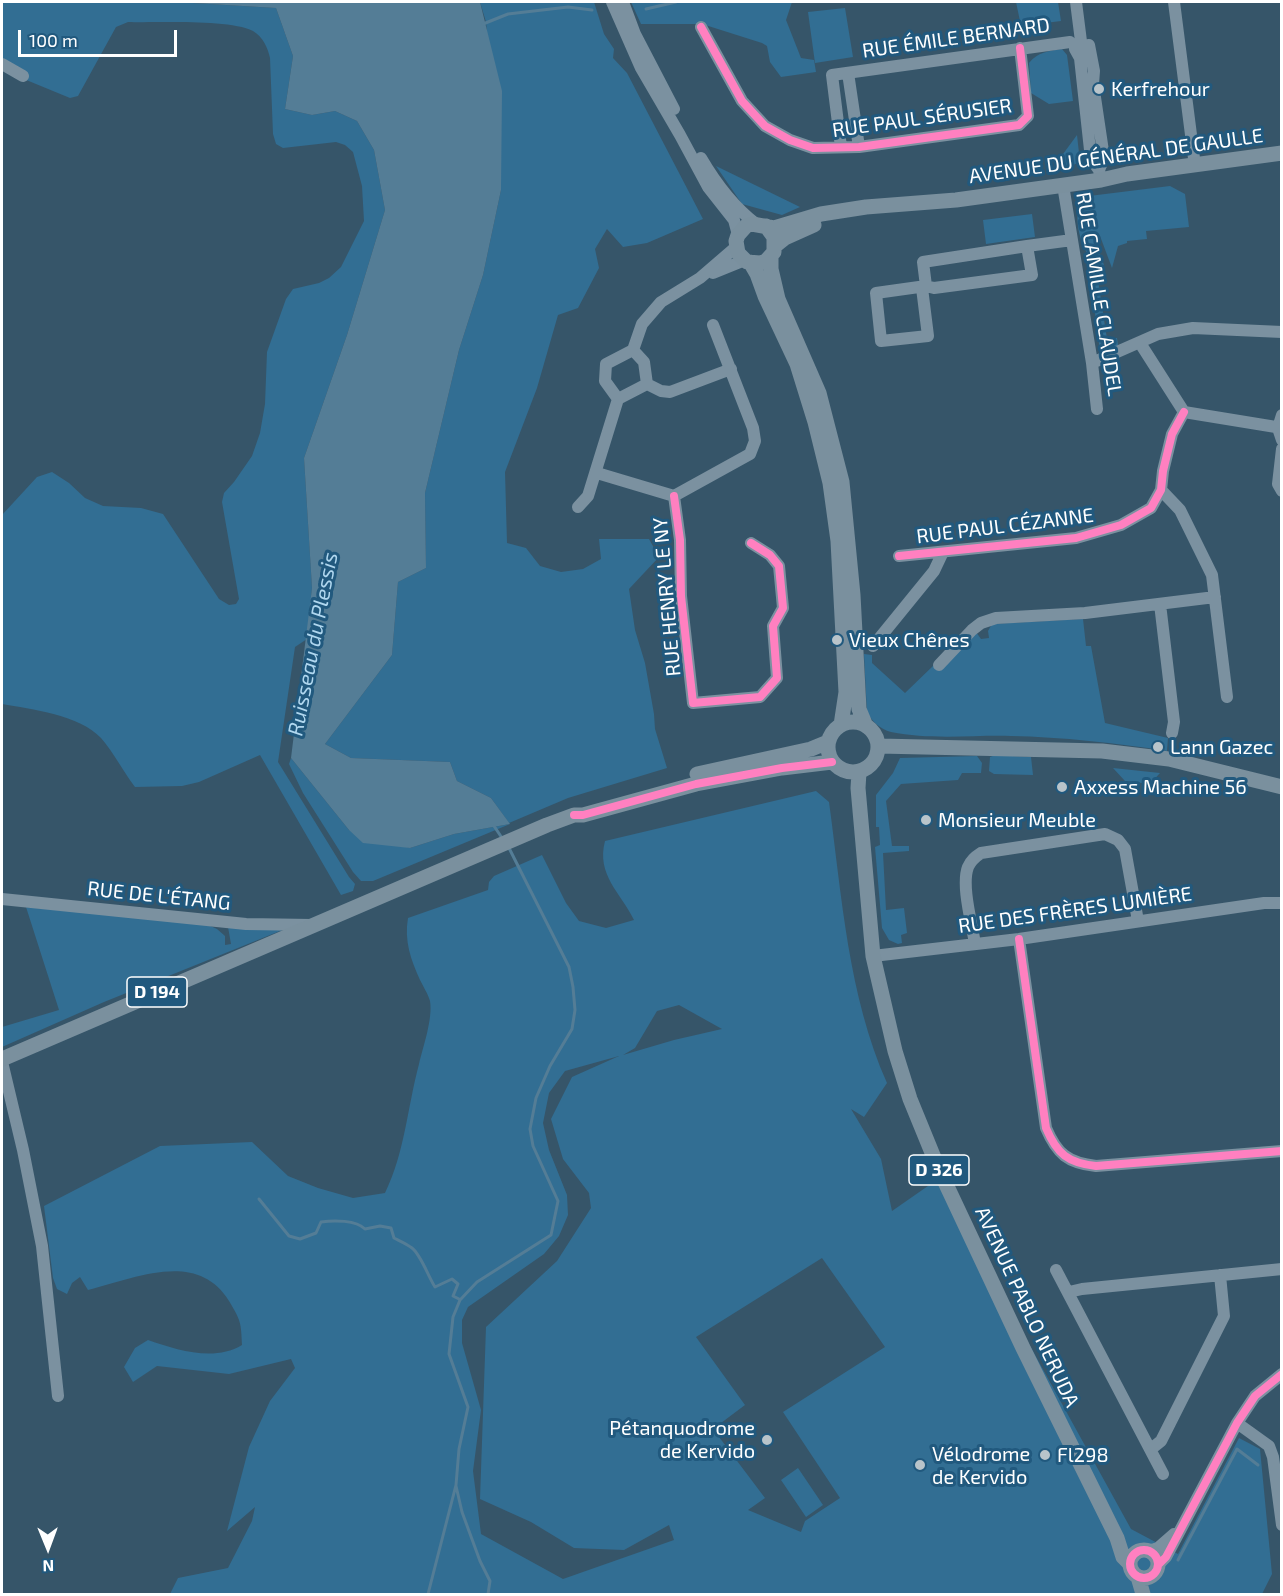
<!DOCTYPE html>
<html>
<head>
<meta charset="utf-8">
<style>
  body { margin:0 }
  #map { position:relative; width:1283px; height:1596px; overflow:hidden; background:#365569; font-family:"Exo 2",sans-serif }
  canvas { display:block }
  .frame { position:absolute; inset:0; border:3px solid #fff; pointer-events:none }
  .north { position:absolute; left:18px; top:1518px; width:60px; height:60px; -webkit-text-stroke:4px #21597e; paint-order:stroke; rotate:179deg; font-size:16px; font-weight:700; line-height:24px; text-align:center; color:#fff }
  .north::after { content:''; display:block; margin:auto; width:21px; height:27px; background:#fff; clip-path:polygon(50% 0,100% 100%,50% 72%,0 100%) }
  .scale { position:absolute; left:18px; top:30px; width:159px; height:27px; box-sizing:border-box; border:3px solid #fff; border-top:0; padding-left:8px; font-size:18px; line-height:21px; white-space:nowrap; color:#fff; -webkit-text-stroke:4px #21597e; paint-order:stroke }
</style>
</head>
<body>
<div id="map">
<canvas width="1283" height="1596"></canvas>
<div class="frame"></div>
<div class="north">N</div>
<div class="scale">100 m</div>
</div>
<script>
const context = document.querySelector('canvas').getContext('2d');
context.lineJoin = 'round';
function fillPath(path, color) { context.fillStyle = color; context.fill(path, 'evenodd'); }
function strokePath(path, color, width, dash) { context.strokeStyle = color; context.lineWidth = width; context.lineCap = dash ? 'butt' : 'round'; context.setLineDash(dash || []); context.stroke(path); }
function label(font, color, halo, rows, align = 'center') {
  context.font = font + ' "Exo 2",sans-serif'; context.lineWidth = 6; context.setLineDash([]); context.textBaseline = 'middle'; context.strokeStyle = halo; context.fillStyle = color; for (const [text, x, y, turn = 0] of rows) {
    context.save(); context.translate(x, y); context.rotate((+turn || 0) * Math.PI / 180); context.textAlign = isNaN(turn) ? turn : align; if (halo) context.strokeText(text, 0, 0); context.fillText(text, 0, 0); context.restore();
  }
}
const green = new Path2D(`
  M 2,2 L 176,2 L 276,8 L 293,56 L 285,109 L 312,115 L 335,111 L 357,121 L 374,150 L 385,210 L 347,335 L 304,458 L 312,588 L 307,639 L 295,647 L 278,762 L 349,877 L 355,884 L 353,891 L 341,895 L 260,755 L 199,782 L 182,786 L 135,787 C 123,771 114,753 101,738 C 80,715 31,709 2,704 L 2,515 L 37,477 L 52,472 L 69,483 L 85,498 L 103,506 L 141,508 L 163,514 L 219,599 L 229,605 L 236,604 L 239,599 L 222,502 L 224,493 L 234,482 L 252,456 L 260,433 L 265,404 L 267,352 L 286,299 L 293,289 L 319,283 L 329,278 L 341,267 L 364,221 L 362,186 L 353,152 L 345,145 L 336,142 L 283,148 L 276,144 L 273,134 L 270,58 C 268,48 263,37 253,31 C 229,19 157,23 128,22 L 116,27 L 78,96 L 70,98 L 2,70 Z
  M 480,2 L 594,2 L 604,34 L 614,49 L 613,58 L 627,73 L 703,219 L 647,243 L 623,247 L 607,229 L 595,249 L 599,268 L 578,308 L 558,315 L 537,388 L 505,472 L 507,543 L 526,548 L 540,566 L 561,572 L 583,569 L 601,559 L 599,539 L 649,539 L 659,557 L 629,589 L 635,630 L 645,663 L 654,714 L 655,729 L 667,768 L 568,798 L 509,823 L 491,798 L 457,781 L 450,762 L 351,758 L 325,744 L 392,655 L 398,582 L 426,568 L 425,493 L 459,350 L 483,275 L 501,190 L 486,22 Z
  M 631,2 L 792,2 L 786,20 L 801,58 L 814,60 L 816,72 L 781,77 L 770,62 L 767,46 L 762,43 L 702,24 L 641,24 Z
  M 1016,2 L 1058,2 L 1061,21 L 1021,26 Z
  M 845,8 L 853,57 L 815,63 L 808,12 Z
  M 1062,49 L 1067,55 L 1073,101 L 1049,104 L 1031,93 L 1029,63 C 1038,52 1048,51 1062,49 Z
  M 1077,135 L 1079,153 L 1077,163 L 1070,167 L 1052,169 Z
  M 716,166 L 800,207 L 782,215 L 742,204 Z
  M 1170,186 L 1185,194 L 1189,227 L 1146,231 L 1147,239 L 1127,241 L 1127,243 L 1118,246 L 1112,268 L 1100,236 L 1094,238 L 1104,265 L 1096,267 L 1107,339 L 1117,338 L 1118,345 L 1113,349 L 1100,351 L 1087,253 C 1078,237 1074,215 1081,197 Z
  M 1032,214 L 1035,237 L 986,244 L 983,220 Z
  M 1083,619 L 1086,646 L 1091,646 L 1105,723 L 1168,738 L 1167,751 C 1116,743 1062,737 1011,736 C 972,735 930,740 891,732 C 880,729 873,722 867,713 L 864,654 L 872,655 L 872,663 L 905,693 L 934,665 L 976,632 L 981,639 L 989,638 L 988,631 L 992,624 Z
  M 995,755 L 1031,757 L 1033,775 L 994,774 L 989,771 L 990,757 Z
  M 977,756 L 982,763 L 981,773 L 962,773 L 958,780 L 901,784 L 886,801 L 892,846 L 909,846 L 909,851 L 883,853 L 886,910 L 904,908 L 907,933 L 901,935 L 902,943 L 898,944 L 889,940 L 882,928 L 875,847 L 880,845 L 879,827 L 876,827 L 876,795 L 893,773 L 900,758 Z
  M 291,758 L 349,830 L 410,848 L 454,834 L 510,824 L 373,881 L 361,881 L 353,872 L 303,793 L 289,764 Z
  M 1113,768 L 1160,773 L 1150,784 L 1125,781 Z
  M 816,791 L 829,802 C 842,897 848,995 887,1083 L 864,1117 L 851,1109 L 881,1159 L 892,1211 L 938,1179 L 1131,1529 L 1178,1554 L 1239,1438 L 1260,1449 L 1272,1574 L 1262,1594 L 170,1594 L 178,1578 L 228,1568 L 252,1521 L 255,1507 L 227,1531 L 249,1447 L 270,1401 L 295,1368 L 291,1359 L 229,1374 L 157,1366 L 133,1382 L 124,1367 L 135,1348 L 148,1340 C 177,1350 214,1362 242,1345 C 241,1322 241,1321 229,1301 C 197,1249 134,1279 88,1290 L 80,1277 L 72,1283 L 67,1294 L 57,1289 L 53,1278 L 44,1206 L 160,1146 L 252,1142 L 288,1176 L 318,1188 L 353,1198 L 385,1193 C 405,1152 407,1109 419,1064 C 423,1047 433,1019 430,1001 C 428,994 423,986 420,980 C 411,960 404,941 408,918 L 488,890 L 489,882 L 494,876 L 542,855 L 566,903 L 579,921 L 606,928 L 634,920 C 621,893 596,875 605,841 ZM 679,1005 L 722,1029 L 674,1040 L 623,1055 L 635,1048 L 657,1011 ZM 619,1056 L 572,1077 L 551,1119 L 563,1159 L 589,1193 L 591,1208 L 557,1261 L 486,1327 L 480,1499 L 531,1522 L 574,1548 L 624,1550 L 669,1525 L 674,1540 L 563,1579 L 481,1534 L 473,1471 L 481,1410 L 462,1343 L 462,1320 L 468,1307 L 544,1254 L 559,1236 L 568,1215 L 567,1195 L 549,1150 L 543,1123 L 549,1093 L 565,1071 ZM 822,1258 L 885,1347 L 783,1412 L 840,1498 L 805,1521 L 801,1532 L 748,1510 L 765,1498 L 713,1429 L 745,1405 L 696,1337 Z
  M 26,907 L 206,924 L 217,929 L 225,936 L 225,945 L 231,944 L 228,927 L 285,929 L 104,1002 L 2,1047 L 2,1027 L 59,1010 Z
  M 798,1468 L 823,1505 L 806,1517 L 781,1480 Z`);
const water = new Path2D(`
  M 176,2 L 480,2 L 502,91 L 501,190 L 483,275 L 459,350 L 425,493 L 426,568 L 398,582 L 392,655 L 325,744 L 351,758 L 450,762 L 457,781 L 491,798 L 510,824 L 454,834 L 410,848 L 363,843 L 349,830 L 291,758 L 312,588 L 304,458 L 347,335 L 385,210 L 374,150 L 357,121 L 335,111 L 312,115 L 285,109 L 293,56 L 276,8 Z`);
const stream = new Path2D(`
  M 646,9 L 676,2
  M 483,24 L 508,14 L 568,7 L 592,10
  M 494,826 L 502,838
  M 259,1199 L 289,1236 L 300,1239 L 316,1233 L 321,1222 C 334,1220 356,1220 365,1229 L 380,1226 L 391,1228 L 394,1238 C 400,1241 407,1244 412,1248 C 421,1255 428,1276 435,1287 L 452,1279 L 458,1284 L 453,1296 L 459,1299
  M 456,1486 L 462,1512 L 480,1561 L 490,1581 L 488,1594
  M 1178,1560 L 1237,1449 L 1258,1465
  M 428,1594 L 456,1485 L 459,1449 L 468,1407 L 449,1354 L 453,1317 L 460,1300 L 477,1282 L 551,1235 L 558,1201 L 533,1146 L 530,1129 L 536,1098 L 550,1066 L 572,1029 L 575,1010 L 573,987 L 569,967 L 509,848`);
const minor = new Path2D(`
  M 612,2 L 641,68 L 680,135 L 708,187 L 734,220 L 738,235
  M 623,2 L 635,34 L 674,109
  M 1076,2 L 1083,57
  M 1174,2 L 1195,166
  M 701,27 L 742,101 L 765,126 L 790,140 L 813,148 L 859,147 L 1019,125 L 1028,116 L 1020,48
  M 1089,45 L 1094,71 L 1093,84 L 1104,158 L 1099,170
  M 1075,49 L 1080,58 L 1091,159 L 1099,170 L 1101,180
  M 2,64 L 23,76
  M 848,73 L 859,147
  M 841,147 L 832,75 L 1070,42
  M 701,158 C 715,182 734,207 756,224
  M 1063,185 L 1092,363 L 1097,409
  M 1027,246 L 1032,275 L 934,288 L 926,286 L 923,262 Z
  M 1027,246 L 1072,240
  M 713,273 L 745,260
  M 922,288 L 928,336 L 881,341 L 876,293 L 926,286
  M 1140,343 L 1184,412 L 1282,428
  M 633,350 L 644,362 L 647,384 L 618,399 L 605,381 L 606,364 L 633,350 L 642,324 L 661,302 L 700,278 L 736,247
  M 1092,363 L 1158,334 L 1193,328 L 1282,332
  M 647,384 L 661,391 L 670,392 L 731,369
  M 1282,415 L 1278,428 L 1282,440
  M 1282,449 L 1278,484 L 1282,491
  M 597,473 L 674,496
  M 1161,490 L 1180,510 L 1212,575 L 1227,697
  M 674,496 L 680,540 L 681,596 L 693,703 L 760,697 L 777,678 L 773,626 L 783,608 L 779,566 L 770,555 L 751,543
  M 674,496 L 750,454 L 755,441 L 753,428 L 713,325
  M 578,507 L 588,496 L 618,399
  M 899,556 L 1076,538 L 1121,525 L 1151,508 L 1161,490 L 1163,471 L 1172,434 L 1184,412
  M 1160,604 L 1174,722 L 1172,733
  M 873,646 L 934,571 L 943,552
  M 939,665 L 972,630 L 981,623 L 996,618 L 1085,613 L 1215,597
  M 2,899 L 246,924 L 312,925
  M 1019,939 L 1046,1128 C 1057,1154 1068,1163 1096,1166 L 1282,1151
  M 975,944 C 972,924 961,885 968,867 C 971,860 975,857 981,853 L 1105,834 L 1118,840 L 1125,849 L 1138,921
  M 873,956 L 1019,939 L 1264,903 L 1282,903
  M 2,1062 L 23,1150 L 42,1246 L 58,1396
  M 1056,1270 L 1163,1474
  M 1069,1292 L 1082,1289 L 1282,1269
  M 1237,1423 L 1269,1446 L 1273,1457 L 1282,1525
  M 1151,1449 L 1161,1441 L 1224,1316 L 1220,1275
  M 1149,1551 L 1158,1548 L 1174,1534
  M 1158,1565 L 1166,1557 L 1237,1423 L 1255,1396 L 1282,1374`);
const major = new Path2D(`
  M 766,226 L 774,237 L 774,252 L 766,261 L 760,263 L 747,262 L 738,253 L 736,241 L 738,235 L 746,226 L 752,224 L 774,228 L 821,214 L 866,207 L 956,200 L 1101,180 L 1127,174 L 1282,153
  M 775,246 L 785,238 L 814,225
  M 771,256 L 771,269 L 778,299 L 819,393 L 842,482 L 853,595 L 859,709 L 866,726
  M 750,262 L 757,274 L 765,296 L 797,364 L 815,422 L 830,483 L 838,541 L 846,692 L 841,725
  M828 747a25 25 0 1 1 50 0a25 25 0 1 1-50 0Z
  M 879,746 L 1102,751 L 1169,759 L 1282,787
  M 859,772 L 858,788 L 873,956 L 895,1051 L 910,1099 L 937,1165 L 1023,1348 L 1117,1538 L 1123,1557 L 1130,1564
  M 697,774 L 811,749 L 828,742
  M 2,1059 L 547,825 L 574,815 L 583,815 L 696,784 L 782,768 L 832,762
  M1130 1564a14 14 0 1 1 28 0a14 14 0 1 1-28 0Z
  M 1138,1577 L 1143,1594`);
const cycleway = new Path2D(`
  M 701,27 L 742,101 L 765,126 L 790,140 L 813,148 L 859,147 L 1019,125 L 1028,116 L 1020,48
  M 674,496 L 680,540 L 681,596 L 693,703 L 760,697 L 777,678 L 773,626 L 783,608 L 779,566 L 770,555 L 751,543
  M 899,556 L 1076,538 L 1121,525 L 1151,508 L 1161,490 L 1163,471 L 1172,434 L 1184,412
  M 574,815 L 583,815 L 696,784 L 782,768 L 832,762
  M 1019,939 L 1046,1128 C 1057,1154 1068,1163 1096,1166 L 1282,1151
  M1130 1564a14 14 0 1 1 28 0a14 14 0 1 1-28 0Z
  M 1158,1565 L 1166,1557 L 1237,1423 L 1255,1396 L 1282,1374`);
const markers = [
  [1099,89,6,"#b9c4ca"],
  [837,640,6,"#b9c4ca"],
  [1158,747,6,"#b9c4ca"],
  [1062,787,6,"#b9c4ca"],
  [926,820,6,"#b9c4ca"],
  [767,1440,6,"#b9c4ca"],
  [1045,1455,6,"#b9c4ca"],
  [920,1465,6,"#b9c4ca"]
];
const shields = [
  [157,992,60],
  [939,1170,60]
];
const shieldNames = [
  ["D 194",157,992],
  ["D 326",939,1170]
];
const streetNames = [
  ["RUE ÉMILE BERNARD",956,38,-8],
  ["RUE PAUL SÉRUSIER",922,118,-8],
  ["AVENUE DU GÉNÉRAL DE GAULLE",1116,156,-8],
  ["RUE CAMILLE CLAUDEL",1099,294,81],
  ["RUE PAUL CÉZANNE",1005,526,-7],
  ["RUE HENRY LE NY",667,597,-95],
  ["RUE DE L'ÉTANG",159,896,6],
  ["RUE DES FRÈRES LUMIÈRE",1075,910,-8],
  ["AVENUE PABLO NERUDA",1027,1307,65]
];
const poiNames = [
  ["Kerfrehour",1111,89],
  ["Vieux Chênes",849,640],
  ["Lann Gazec",1170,747],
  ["Axxess Machine 56",1074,787],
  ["Monsieur Meuble",938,820],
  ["Pétanquodrome",755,1428,"right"],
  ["de Kervido",755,1451,"right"],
  ["Vélodrome",932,1454],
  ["de Kervido",932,1477],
  ["Fl298",1057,1455]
];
const waterNames = [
  ["Ruisseau du Plessis",313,644,-79]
];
fillPath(green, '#326e93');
fillPath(water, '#547d96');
strokePath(stream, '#547d96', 3);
strokePath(minor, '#7b91a0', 12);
strokePath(major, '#7a909e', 15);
strokePath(cycleway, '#ff80c0', 8);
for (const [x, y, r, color] of markers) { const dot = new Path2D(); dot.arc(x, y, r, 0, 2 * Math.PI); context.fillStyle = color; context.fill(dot); strokePath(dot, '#21597e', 2); }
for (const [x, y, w] of shields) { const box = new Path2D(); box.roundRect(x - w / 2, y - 15, w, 30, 4.5); context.fillStyle = '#21597e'; context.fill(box); strokePath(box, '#fff', 1.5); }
label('bold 18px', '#fff', null, shieldNames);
label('20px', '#fff', '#21597e', streetNames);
label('20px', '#fff', '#21597e', poiNames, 'left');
label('italic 21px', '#b0d7ef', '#21597e', waterNames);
</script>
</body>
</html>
